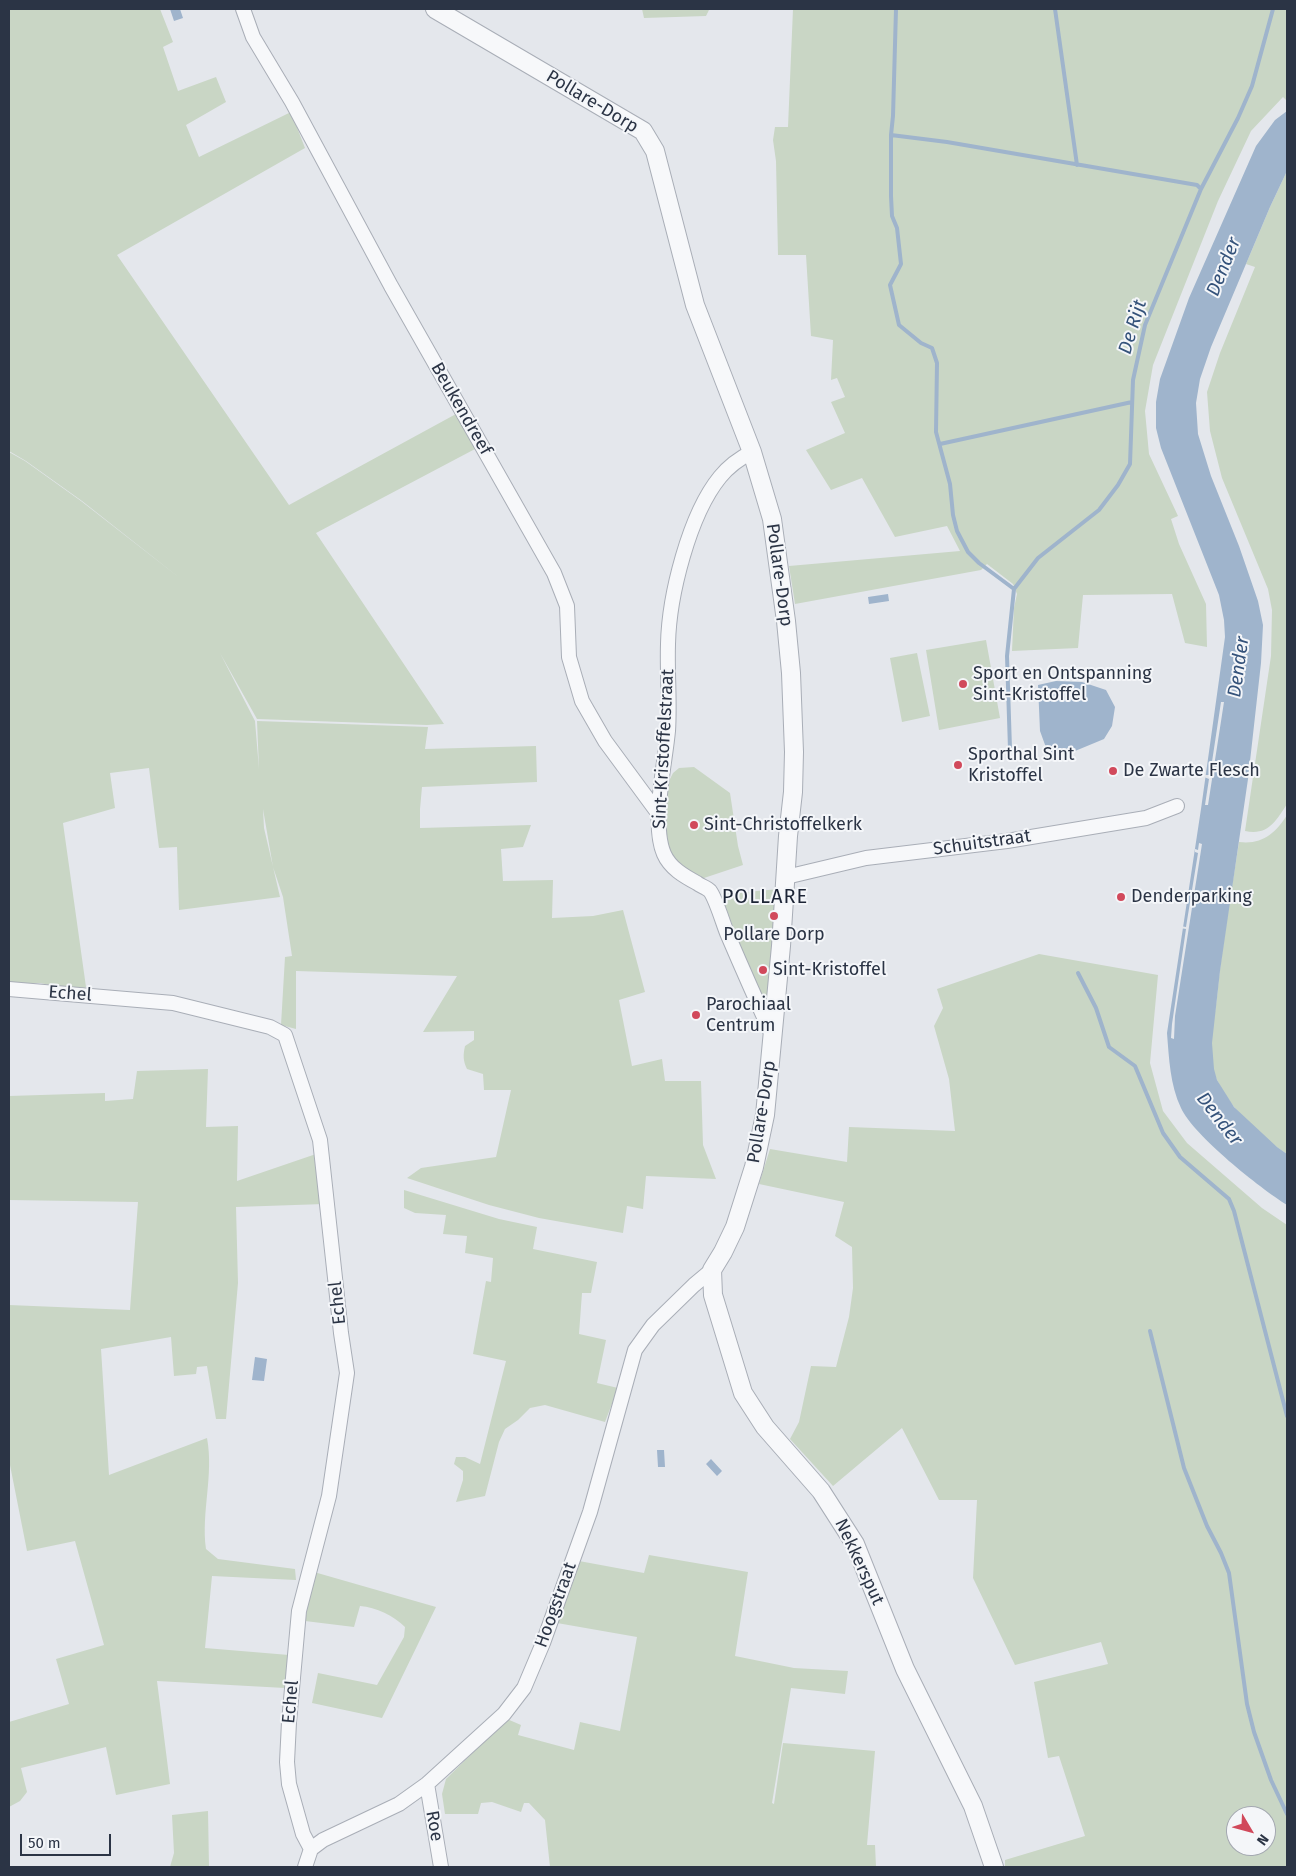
<!DOCTYPE html>
<html>
<head>
<meta charset="utf-8">
<style>
  body { margin:0 }
  #map { position:relative; width:1296px; height:1876px; overflow:hidden; background:#e4e7ec; font-family:"Fira Sans",sans-serif }
  canvas { display:block }
  .frame { position:absolute; inset:0; border:10px solid #2b3445; pointer-events:none }
  .north { position:absolute; left:1226px; top:1806px; width:50px; height:50px; box-sizing:border-box; background:#f4f6f9; border:1px solid #a4a8b1; border-radius:50%; rotate:127deg; font-size:14px; font-weight:700; line-height:20px; text-align:center; color:#2b3445 }
  .north::after { content:''; display:block; margin:auto; width:18px; height:22px; background:#d1495b; clip-path:polygon(50% 0,100% 100%,50% 72%,0 100%) }
  .scale { position:absolute; left:20px; top:1834px; width:91px; height:22px; box-sizing:border-box; border:2px solid #2b3445; border-top:0; padding-left:6px; font-size:15px; line-height:18px; white-space:nowrap; color:#2b3445; -webkit-text-stroke:4px #f4f6f9; paint-order:stroke }
</style>
</head>
<body>
<div id="map">
<canvas width="1296" height="1876"></canvas>
<div class="frame"></div>
<div class="north">N</div>
<div class="scale">50 m</div>
</div>
<script>
const context = document.querySelector('canvas').getContext('2d');
context.lineJoin = 'round';
function fillPath(path, color) { context.fillStyle = color; context.fill(path, 'evenodd'); }
function strokePath(path, color, width, dash) { context.strokeStyle = color; context.lineWidth = width; context.lineCap = dash ? 'butt' : 'round'; context.setLineDash(dash || []); context.stroke(path); }
function label(font, color, halo, rows, align = 'center') {
  context.font = font + ' "Fira Sans",sans-serif'; context.lineWidth = 4; context.setLineDash([]); context.textBaseline = 'middle'; context.strokeStyle = halo; context.fillStyle = color; for (const [text, x, y, turn = 0] of rows) {
    context.save(); context.translate(x, y); context.rotate((+turn || 0) * Math.PI / 180); context.textAlign = isNaN(turn) ? turn : align; if (halo) context.strokeText(text, 0, 0); context.fillText(text, 0, 0); context.restore();
  }
}
const green = new Path2D(`
  M 9,9 L 160,9 L 173,42 L 163,47 L 178,91 L 216,77 L 226,102 L 186,125 L 199,157 L 291,112 L 305,148 L 117,255 L 289,505 L 456,414 L 475,449 L 316,533 L 444,724 L 427,725 L 257,719 L 220,653 L 255,721 L 259,769 L 257,721 L 428,727 L 425,749 L 536,746 L 537,782 L 422,787 L 420,809 L 420,828 L 531,825 L 523,847 L 501,849 L 503,881 L 553,880 L 552,918 L 593,916 L 623,910 L 645,992 L 619,1000 L 632,1066 L 662,1059 L 665,1081 L 701,1081 L 703,1145 L 716,1179 L 646,1176 L 643,1209 L 627,1206 L 623,1233 L 539,1218 L 489,1205 L 407,1178 L 421,1168 L 496,1157 L 511,1090 L 484,1090 L 483,1074 L 467,1069 C 463,1061 463,1055 465,1046 L 474,1040 L 474,1031 L 423,1032 L 457,976 L 296,971 L 296,1029 L 281,1025 L 285,957 L 292,956 L 283,897 L 273,867 L 263,809 L 264,828 L 280,897 L 179,910 L 177,847 L 159,848 L 149,768 L 110,773 L 115,808 L 63,823 L 86,987 L 80,991 L 40,983 L 9,984 L 9,452 L 25,461 L 81,501 L 181,579 L 82,501 L 26,461 L 9,451 Z
  M 642,9 L 773,9 L 709,10 L 706,16 L 644,18 Z
  M 793,9 L 1287,9 L 1287,101 L 1283,97 L 1251,131 L 1218,201 L 1153,365 L 1145,411 L 1149,454 L 1178,516 L 1171,519 L 1179,544 L 1206,604 L 1207,647 L 1185,643 L 1172,594 L 1083,595 L 1078,648 L 1012,651 L 1014,608 L 1017,594 L 1013,584 L 987,564 L 981,570 L 795,604 L 789,566 L 960,551 L 947,526 L 895,537 L 862,478 L 831,490 L 806,450 L 845,433 L 831,402 L 845,397 L 837,378 L 831,380 L 833,340 L 811,336 L 806,255 L 778,255 L 776,161 L 773,140 L 775,127 L 788,127 Z
  M 1287,171 L 1287,804 C 1276,821 1268,836 1245,831 L 1271,656 L 1272,610 L 1268,589 L 1222,478 L 1210,431 L 1207,392 L 1220,353 L 1255,267 L 1246,264 L 1270,207 Z
  M 986,640 L 1000,718 L 939,730 L 926,650 Z
  M 917,653 L 930,716 L 902,722 L 890,658 Z
  M 694,767 L 730,793 L 738,846 L 743,865 L 698,880 L 679,867 L 664,841 L 666,793 L 669,781 L 673,773 L 679,768 Z
  M 1287,815 L 1287,1154 C 1260,1136 1231,1110 1217,1080 C 1206,1055 1214,1023 1217,997 C 1222,945 1231,894 1239,842 C 1262,845 1276,833 1287,815 Z
  M 779,889 L 769,1000 L 767,1001 L 763,1000 L 749,969 L 725,906 L 724,894 Z
  M 1039,954 L 1158,975 L 1150,1063 L 1163,1111 L 1187,1143 L 1262,1208 L 1287,1225 L 1287,1867 L 1005,1867 L 1005,1860 L 1085,1836 L 1059,1756 L 1048,1758 L 1034,1682 L 1108,1664 L 1101,1642 L 1015,1665 L 973,1578 L 977,1500 L 939,1500 L 902,1428 L 833,1486 L 790,1439 L 799,1422 L 811,1366 L 836,1367 L 849,1317 L 853,1288 L 852,1247 L 835,1236 L 844,1202 L 759,1184 L 770,1149 L 847,1162 L 849,1127 L 955,1131 L 949,1079 L 934,1026 L 943,1008 L 937,989 ZM 1236,1816 L 1266,1816 L 1266,1846 L 1236,1846 Z
  M 208,1069 L 206,1127 L 238,1126 L 237,1181 L 316,1154 L 324,1204 L 236,1207 L 238,1283 L 226,1419 L 216,1419 L 207,1366 L 197,1367 L 196,1374 L 174,1376 L 171,1337 L 101,1349 L 109,1475 L 207,1438 C 214,1475 201,1512 206,1549 L 218,1559 L 295,1569 L 296,1580 L 212,1576 L 205,1648 L 289,1655 L 285,1688 L 157,1681 L 170,1784 L 116,1795 L 106,1747 L 21,1768 L 27,1792 L 20,1801 L 9,1807 L 9,1722 L 69,1704 L 56,1659 L 104,1645 L 75,1541 L 27,1551 L 9,1460 L 9,1305 L 130,1310 L 138,1202 L 9,1200 L 9,1096 L 105,1093 L 105,1101 L 133,1099 L 137,1071 Z
  M 404,1190 L 499,1219 L 537,1227 L 533,1249 L 597,1262 L 591,1293 L 582,1293 L 579,1334 L 606,1340 L 597,1383 L 618,1388 L 605,1422 L 545,1405 L 530,1408 L 518,1420 L 505,1429 L 499,1442 L 485,1496 L 456,1502 L 463,1480 L 463,1471 L 454,1464 L 456,1457 L 465,1457 L 480,1464 L 506,1361 L 473,1354 L 486,1281 L 491,1282 L 493,1258 L 465,1253 L 467,1236 L 443,1234 L 446,1215 L 415,1213 L 404,1208 Z
  M 649,1555 L 748,1572 L 735,1656 L 794,1668 L 848,1671 L 845,1694 L 791,1688 L 772,1803 L 774,1804 L 783,1743 L 875,1751 L 867,1845 L 875,1845 L 876,1867 L 550,1867 L 545,1820 L 529,1803 L 524,1803 L 521,1812 L 492,1802 L 481,1803 L 478,1814 L 445,1814 L 442,1794 L 446,1779 L 507,1719 L 521,1725 L 518,1735 L 574,1750 L 580,1722 L 620,1731 L 637,1637 L 557,1623 L 579,1561 L 644,1573 Z
  M 314,1572 L 436,1607 L 382,1718 L 312,1703 L 318,1673 L 377,1685 L 404,1637 L 405,1627 C 394,1616 376,1607 360,1606 L 354,1627 L 305,1621 Z
  M 208,1811 L 209,1867 L 170,1867 L 174,1853 L 172,1815 Z`);
const water = new Path2D(`
  M 170,9 L 180,9 L 183,18 L 174,21 Z
  M 1287,111 L 1287,171 L 1270,207 L 1211,347 L 1200,379 L 1196,403 L 1198,434 L 1211,476 L 1239,546 L 1258,601 L 1263,625 L 1261,663 L 1248,779 L 1220,971 L 1212,1043 L 1214,1069 L 1217,1080 L 1234,1107 L 1277,1147 L 1287,1154 L 1287,1205 C 1260,1188 1194,1136 1181,1108 C 1170,1085 1169,1058 1167,1033 L 1201,809 L 1225,637 L 1224,620 L 1219,595 L 1161,448 L 1156,428 L 1156,402 L 1160,379 L 1189,298 L 1256,146 L 1275,120 Z
  M 888,594 L 889,601 L 869,604 L 868,597 Z
  M 1056,681 L 1082,682 L 1106,690 L 1115,707 L 1112,726 L 1104,739 L 1063,756 L 1048,753 L 1040,731 L 1038,685 Z
  M 255,1357 L 267,1359 L 264,1381 L 252,1380 Z
  M 657,1450 L 664,1450 L 665,1467 L 658,1467 Z
  M 711,1459 L 722,1471 L 717,1476 L 706,1464 Z`);
const pier = new Path2D(`
  M 1221,702 L 1224,702 L 1208,805 L 1205,805 L 1209,779 L 1204,777 L 1205,775 L 1210,775 Z
  M 1199,843 L 1202,844 L 1175,1016 L 1174,1039 L 1171,1038 L 1172,1024 L 1186,929 L 1180,928 L 1180,926 L 1186,927 L 1198,853 L 1195,852 L 1195,849 L 1198,850 Z`);
const stream = new Path2D(`
  M 896,9 L 893,116 L 891,135 L 891,196 L 892,216 L 897,228 L 901,264 L 890,285 L 899,325 L 921,343 L 932,348 L 937,363 L 936,432 L 950,484 L 953,515 L 957,531 L 968,552 L 979,563 L 1014,589
  M 1055,9 L 1077,165
  M 891,135 L 947,142 L 1197,185 L 1201,189 L 1145,325 L 1133,380 L 1130,464 L 1118,485 L 1099,510 L 1038,558 L 1014,589 L 1007,656 L 1010,749
  M 1201,189 L 1238,118 L 1252,86 L 1273,9
  M 940,444 L 1132,402
  M 1078,973 L 1096,1008 L 1109,1047 L 1135,1066 L 1163,1133 L 1180,1157 L 1229,1199 L 1234,1211 L 1287,1416
  M 1150,1331 L 1184,1468 L 1207,1526 L 1221,1553 L 1229,1573 L 1247,1704 L 1254,1732 L 1271,1780 L 1287,1814`);
const minor = new Path2D(`
  M 243,9 L 253,37 L 292,102 L 391,286 L 554,573 L 567,606 L 569,657 L 582,701 L 605,741 L 658,813
  M 752,452 C 740,458 729,466 720,477 C 689,515 669,596 668,644 C 667,673 670,702 668,731 C 665,764 651,824 664,854 C 670,868 684,876 697,883 C 701,886 707,888 710,891 C 716,899 723,923 727,933 C 742,968 757,1002 773,1037
  M 786,877 L 866,858 L 1007,841 L 1146,818 L 1177,806
  M 9,989 L 173,1003 L 270,1027 L 285,1035 L 320,1140 L 341,1333 L 347,1373 L 329,1496 L 299,1611 L 289,1722 L 287,1762 L 289,1784 L 303,1834 L 311,1849
  M 427,1784 L 441,1867
  M 305,1867 L 311,1849 L 323,1840 L 399,1804 L 427,1784 L 504,1714 L 524,1688 L 543,1643 L 590,1512 L 635,1350 L 653,1325 L 694,1285 L 712,1270`);
const tertiary = new Path2D(`
  M 435,9 L 643,131 L 655,151 L 695,305 L 752,452 L 772,519 L 786,621 L 791,673 L 794,752 L 793,792 L 788,836 L 781,946 L 765,1115 L 754,1167 L 735,1227 L 723,1252 L 712,1270 L 713,1295 L 743,1393 L 765,1427 L 821,1491 L 855,1544 L 905,1669 L 973,1806 L 994,1867`);
const markers = [
  [963,684,5,"#d1495b"],
  [958,765,5,"#d1495b"],
  [1113,771,5,"#d1495b"],
  [694,825,5,"#d1495b"],
  [1121,897,5,"#d1495b"],
  [774,916,5,"#d1495b"],
  [763,970,5,"#d1495b"],
  [696,1015,5,"#d1495b"]
];
const streetNames = [
  ["Pollare-Dorp",592,102,31],
  ["Beukendreef",461,409,60],
  ["Pollare-Dorp",779,575,82],
  ["Sint-Kristoffelstraat",664,749,-87],
  ["Schuitstraat",982,843,-8],
  ["Echel",70,994,4],
  ["Pollare-Dorp",762,1112,-81],
  ["Echel",338,1303,-96],
  ["Nekkersput",859,1562,65],
  ["Hoogstraat",556,1605,-70],
  ["Echel",291,1702,-85],
  ["Roe",434,1826,80]
];
const poiNames = [
  ["Sport en Ontspanning",973,674],
  ["Sint-Kristoffel",973,695],
  ["Sporthal Sint",968,755],
  ["Kristoffel",968,776],
  ["De Zwarte Flesch",1123,771],
  ["Sint-Christoffelkerk",704,825],
  ["Denderparking",1131,897],
  ["Pollare Dorp",774,935,"center"],
  ["Sint-Kristoffel",773,970],
  ["Parochiaal",706,1005],
  ["Centrum",706,1026]
];
const waterNames = [
  ["Dender",1224,267,-68],
  ["De Rijt",1133,327,-73],
  ["Dender",1239,667,-82],
  ["Dender",1219,1119,52]
];
const quarterNames = [
  ["POLLARE",765,897]
];
fillPath(green, '#c9d6c5');
fillPath(water, '#9fb4cc');
fillPath(pier, '#e4e7ec');
strokePath(stream, '#9fb4cc', 4);
strokePath(minor, '#a9aeb7', 16);
strokePath(tertiary, '#a9aeb7', 20);
strokePath(minor, '#f7f8fa', 14);
strokePath(tertiary, '#f7f8fa', 18);
for (const [x, y, r, color] of markers) { const dot = new Path2D(); dot.arc(x, y, r, 0, 2 * Math.PI); context.fillStyle = color; context.fill(dot); strokePath(dot, '#f4f6f9', 2); }
label('18px', '#2b3445', '#f4f6f9', streetNames);
label('18px', '#2b3445', '#f4f6f9', poiNames, 'left');
label('italic 19px', '#34527a', '#f4f6f9', waterNames);
context.letterSpacing = '1px';
label('20px', '#1d2536', '#f4f6f9', quarterNames);
context.letterSpacing = '0px';
</script>
</body>
</html>
